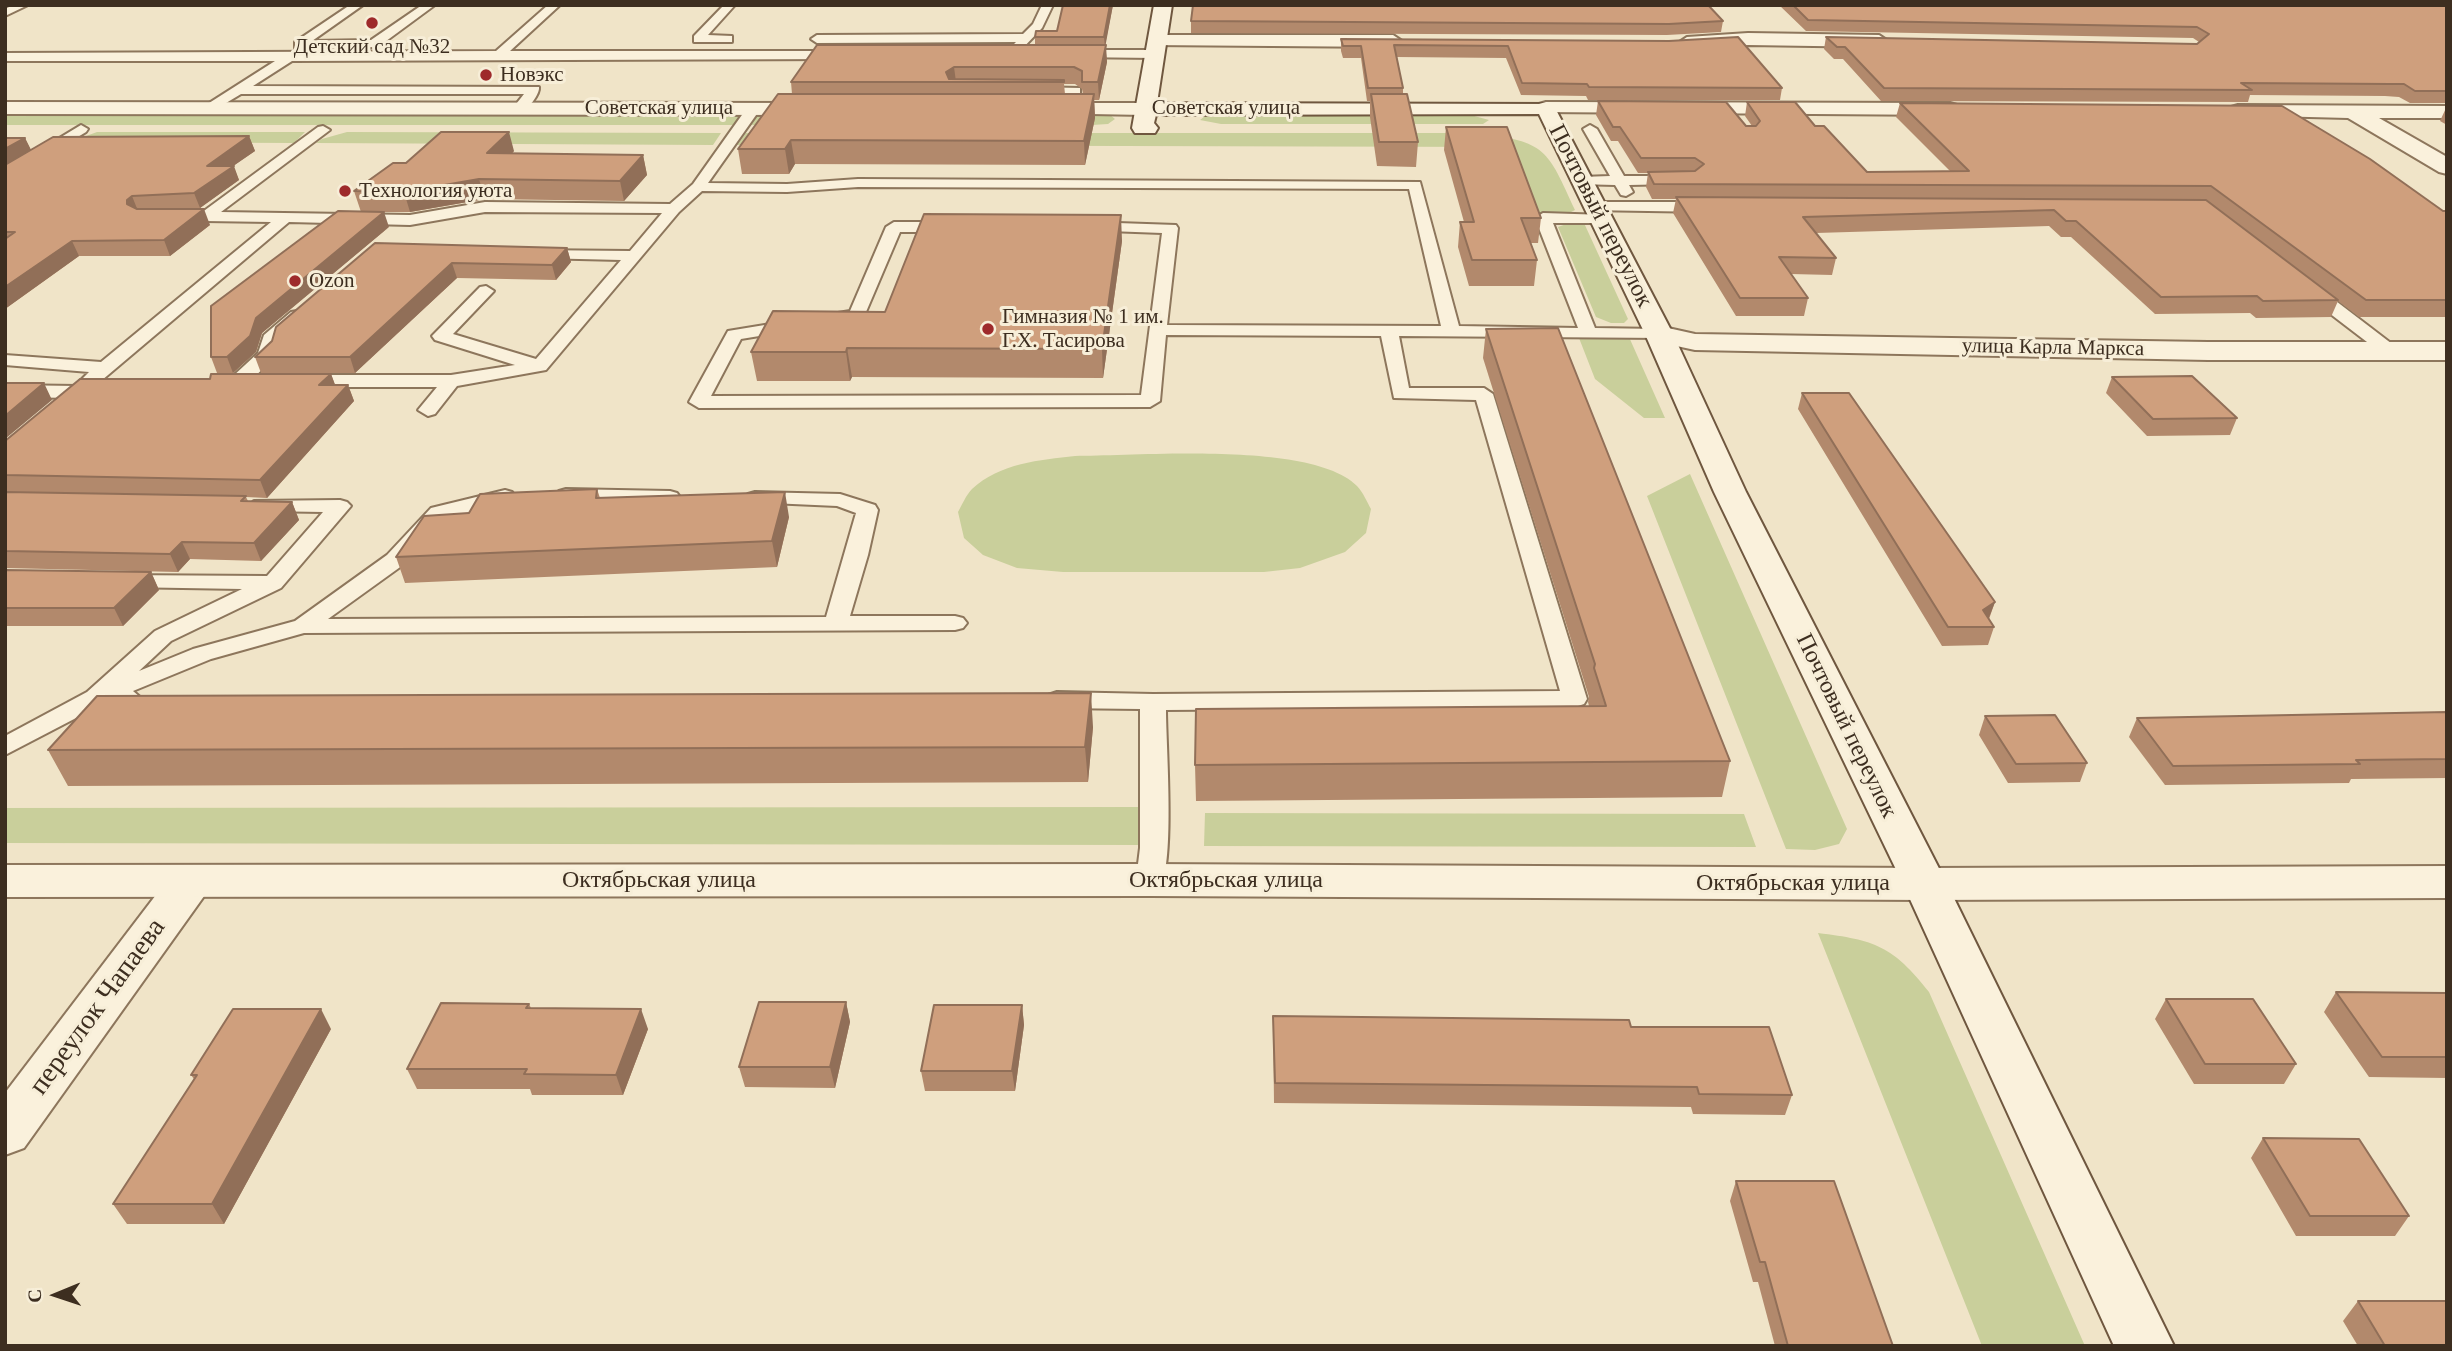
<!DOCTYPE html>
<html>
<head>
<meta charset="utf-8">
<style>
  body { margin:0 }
  #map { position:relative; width:2452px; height:1351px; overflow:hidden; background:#f0e4c8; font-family:"Times New Roman",serif }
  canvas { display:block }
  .frame { position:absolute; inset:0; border:7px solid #3d2e20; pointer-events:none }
  .north { position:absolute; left:21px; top:1260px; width:70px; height:70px; -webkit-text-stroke:5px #f7eed8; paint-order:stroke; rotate:268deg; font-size:19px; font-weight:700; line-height:28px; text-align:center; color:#3d2e20 }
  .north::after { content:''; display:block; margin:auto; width:24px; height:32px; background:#3d2e20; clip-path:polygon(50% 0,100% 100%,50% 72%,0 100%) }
</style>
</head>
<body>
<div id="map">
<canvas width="2452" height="1351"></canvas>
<div class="frame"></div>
<div class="north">С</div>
</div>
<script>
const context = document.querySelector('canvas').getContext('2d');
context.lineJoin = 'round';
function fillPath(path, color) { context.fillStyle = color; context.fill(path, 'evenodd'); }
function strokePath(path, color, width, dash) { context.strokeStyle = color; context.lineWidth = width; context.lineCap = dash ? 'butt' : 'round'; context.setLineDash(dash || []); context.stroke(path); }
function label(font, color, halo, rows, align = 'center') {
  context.font = font + ' "Times New Roman",serif'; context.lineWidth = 6; context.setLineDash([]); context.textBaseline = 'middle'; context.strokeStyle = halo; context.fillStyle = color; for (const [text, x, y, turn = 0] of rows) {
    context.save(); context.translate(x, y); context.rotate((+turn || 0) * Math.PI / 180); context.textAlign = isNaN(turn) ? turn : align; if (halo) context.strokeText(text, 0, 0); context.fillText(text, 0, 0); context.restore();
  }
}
const green = new Path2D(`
  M 5,113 L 1109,114 L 1115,119 L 1108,124 L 1092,125 L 5,125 Z
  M 1209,113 L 1467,114 L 1489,120 L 1483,124 L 1221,124 L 1200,120 Z
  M 97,132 L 305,132 L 294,143 L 70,142 Z
  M 347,132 L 721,133 L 713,145 L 316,143 L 322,139 Z
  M 746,133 L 1477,133 C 1547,142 1547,149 1575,210 L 1569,213 L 1535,213 L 1509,147 L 737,145 Z
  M 1572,222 L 1584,223 L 1628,319 L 1624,323 L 1611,323 L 1596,317 L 1558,227 Z
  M 1629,337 L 1665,418 L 1644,418 L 1595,379 L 1579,338 Z
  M 1075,456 C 1140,456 1312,441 1357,486 C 1363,492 1367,502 1371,509 L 1366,533 L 1345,552 L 1300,568 L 1264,572 L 1063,572 L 1017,568 L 983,555 L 964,538 L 958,512 C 962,505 966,495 972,489 C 1000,463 1040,460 1075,456 Z
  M 1690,474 L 1847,829 L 1839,844 L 1815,850 L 1786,849 L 1647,496 Z
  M 1142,807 L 1140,845 L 5,843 L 5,808 Z
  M 1205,813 L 1744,814 L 1756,847 L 1204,846 Z
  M 1818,933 C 1875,940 1893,946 1929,992 L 2085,1346 L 1982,1346 Z`);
const service = new Path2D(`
  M 13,5 L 28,5 L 5,16 L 5,9 Z
  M 350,5 L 363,5 L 312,41 L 371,40 L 422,5 L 435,5 L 378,47 L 295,48 L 295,42 Z
  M 548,5 L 560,5 L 510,51 L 842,51 L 848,55 L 842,59 L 292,61 L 253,86 L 539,87 C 540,94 528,110 520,112 L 513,108 L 524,94 L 241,94 L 211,112 L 204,108 L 206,105 L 275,61 L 5,61 L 5,53 L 496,51 Z
  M 724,5 L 735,5 L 708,35 L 732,36 L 732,42 L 694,42 L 694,36 Z
  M 1042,5 L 1053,5 L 1042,28 L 1019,52 L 1015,53 L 1009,49 L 1016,42 L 817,43 L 811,39 L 817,35 L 1023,34 L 1033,24 Z
  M 1075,50 L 1155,50 L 1161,54 L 1155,58 L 1071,57 L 1069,54 Z
  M 1031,87 L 1080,88 L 1080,109 L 1073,113 L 1068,112 L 1068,95 L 1026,94 L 1025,91 Z
  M 754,104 L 761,108 L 708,183 L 787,184 L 858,179 L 1420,182 L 1459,326 L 1578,328 L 1535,218 L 1543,213 L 1606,215 L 1609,218 L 1606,221 L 1601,223 L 1553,223 L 1595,328 L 1659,329 L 1668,334 L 1665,338 L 1399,336 L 1409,388 L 1484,388 L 1493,394 L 1587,699 L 1584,704 L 1575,707 L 1166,710 C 1166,745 1175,862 1160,887 L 1150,890 L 1140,887 L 1136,880 L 1140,848 L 1140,709 L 1057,708 L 1048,705 L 1045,700 L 1048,695 L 1057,692 L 1153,694 L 1560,691 L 1476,400 L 1394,398 L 1381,336 L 1166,335 L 1160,401 L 1150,407 L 699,408 L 689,402 L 728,331 L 850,311 L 886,227 L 894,222 L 950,222 L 958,227 L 950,232 L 900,232 L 863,319 L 741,339 L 711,396 L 1141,395 L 1162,233 L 1082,230 L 1080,227 L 1088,222 L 1176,225 L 1178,228 L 1167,325 L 1441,326 L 1409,189 L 858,187 L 787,192 L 702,191 L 679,212 L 546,370 L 457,386 L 435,414 L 428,416 L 418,410 L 437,387 L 302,387 L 293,381 L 302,375 L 451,375 L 515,365 L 435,340 L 432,336 L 480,287 L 486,286 L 494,291 L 453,334 L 536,359 L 621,260 L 537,258 L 529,253 L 531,250 L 630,251 L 662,213 L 485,212 L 410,225 L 289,222 L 95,386 L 81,386 L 79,382 L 89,372 L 5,365 L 5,355 L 101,362 L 271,222 L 205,221 L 197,216 L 318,127 L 323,126 L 330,130 L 221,212 L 410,215 L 485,202 L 670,204 L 693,184 L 749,105 Z
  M 81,125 L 88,129 L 86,132 L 5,181 L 5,171 Z
  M 1590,125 L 1597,129 L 1624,176 L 1678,176 L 1685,180 L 1678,184 L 1629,185 L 1633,192 L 1626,196 L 1621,195 L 1615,185 L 1576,184 L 1574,181 L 1581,177 L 1610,176 L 1583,129 Z
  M 1593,202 L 1708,202 L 1716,207 L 1708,212 L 1588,210 L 1585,207 L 1588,204 Z
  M 2309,284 L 2315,285 L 2396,347 L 2399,351 L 2396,355 L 2384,355 L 2303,293 L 2301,289 Z
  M 297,311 L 306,316 L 279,341 L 273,359 L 246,385 L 232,385 L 230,381 L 232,377 L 258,353 L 264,335 L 291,312 Z
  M 5,385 L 77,386 L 86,392 L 77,398 L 5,397 Z
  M 566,489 L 670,491 L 677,493 L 680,497 L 677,501 L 670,503 L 559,499 L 556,495 L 559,491 Z
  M 505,490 L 512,492 L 515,496 L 512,500 L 447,518 L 403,565 L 328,619 L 826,617 L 856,513 L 837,506 L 748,502 L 745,498 L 748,494 L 755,492 L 840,494 L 875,505 L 878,510 L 868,555 L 850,616 L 955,616 L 963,618 L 967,623 L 963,628 L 955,630 L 304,633 L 211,659 L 133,691 L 140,697 L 137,702 L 101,705 L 5,755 L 5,736 L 87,692 L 155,631 L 242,589 L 123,587 L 115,585 L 112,580 L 115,575 L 267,576 L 323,512 L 261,511 L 254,509 L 250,505 L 254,501 L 340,500 L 347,502 L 351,506 L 281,588 L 171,641 L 139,671 L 193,649 L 295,621 L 387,555 L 431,508 Z`);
const minor = new Path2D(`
  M 1748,33 L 1879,35 L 1888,41 L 1879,47 L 1748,45 L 1687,49 L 1678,43 L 1687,37 Z
  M 1157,35 L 1393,35 L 1402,41 L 1393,47 L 1150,45 L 1148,41 L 1150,37 Z
  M 5,102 L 818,103 L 825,105 L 828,109 L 825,113 L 818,115 L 5,114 Z
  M 1546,102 L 1950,103 L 1957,105 L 1960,109 L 1957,113 L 1950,115 L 1539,112 L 1536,108 L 1539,104 Z
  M 1042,103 L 1145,103 L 1152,105 L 1155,109 L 1152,113 L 1145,115 L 1035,113 L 1032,109 L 1035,105 Z
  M 2238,105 L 2447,106 L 2447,118 L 2379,118 L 2447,157 L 2447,174 L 2439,172 L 2348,118 L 2231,115 L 2228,111 L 2231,107 Z
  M 1659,326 L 1695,334 L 2208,342 L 2447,342 L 2447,360 L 2208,360 L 1695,350 L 1649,340 L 1645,334 L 1649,328 Z
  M 191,865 L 207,870 L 213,881 L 207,892 L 24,1148 L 5,1155 L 5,1093 L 175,870 Z
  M 2447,866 L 2447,898 L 1925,900 L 1909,895 L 1903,884 L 1909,873 L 1925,868 Z`);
const tertiary = new Path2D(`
  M 1150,864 L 1925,868 L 1941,873 L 1947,884 L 1941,895 L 1925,900 L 1150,896 L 5,897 L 5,865 Z`);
const secondary = new Path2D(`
  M 1154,5 L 1172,5 L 1157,103 L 1553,104 L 1673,334 L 1746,492 L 1947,884 L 2174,1346 L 2114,1346 L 1903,884 L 1714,492 L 1645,334 L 1539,114 L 1156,115 L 1154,123 L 1158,128 L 1155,133 L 1135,133 L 1132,128 Z`);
const wall = new Path2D(`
  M 1063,5 L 1113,5 L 1105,45 L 1107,62 L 1099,100 L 1094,100 L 1095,118 L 1085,165 L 795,164 L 789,174 L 742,174 L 738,149 L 792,94 L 791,82 L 1035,45 L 1035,37 L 1057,31 ZM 1064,84 L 1075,84 L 1082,89 L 1083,94 L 1065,94 Z
  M 1779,5 L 2447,5 L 2447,103 L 2410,103 L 2399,97 L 2385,96 L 2250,95 L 2248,102 L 1881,101 L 1843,59 L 1834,59 L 1824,49 L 1826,37 L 2197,44 L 2199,42 L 2193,38 L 1806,31 Z
  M 1191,21 L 1723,21 L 1721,32 L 1667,35 L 1191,33 Z
  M 1341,39 L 1669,41 L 1782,88 L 1780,100 L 1588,100 L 1586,96 L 1521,95 L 1506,58 L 1397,57 L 1403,88 L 1403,94 L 1418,142 L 1416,167 L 1377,166 L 1370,117 L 1370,101 L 1367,101 L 1361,58 L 1343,58 L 1341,51 Z
  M 1598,101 L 1746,126 L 1752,126 L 1745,116 L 1747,102 L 1815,126 L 1867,172 L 1950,171 L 1896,117 L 1900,103 L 2447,211 L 2447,317 L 2359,317 L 2338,301 L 2331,317 L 2256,318 L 2250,313 L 2155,314 L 2071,237 L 2061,237 L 2049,226 L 1816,233 L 1836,258 L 1832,275 L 1791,274 L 1808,298 L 1804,316 L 1736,316 L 1673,213 L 1676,199 L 1652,199 L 1646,187 L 1648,173 L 1638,173 L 1618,141 L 1611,141 L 1596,115 Z
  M 2446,108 L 2447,108 L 2447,125 L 2440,121 Z
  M 1446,127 L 1541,218 L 1538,243 L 1531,243 L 1537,260 L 1534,286 L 1469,286 L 1458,247 L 1460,222 L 1464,222 L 1444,150 Z
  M 249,136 L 255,151 L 233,166 L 239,180 L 200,208 L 180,209 L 210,225 L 170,256 L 79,256 L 5,309 L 5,138 L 25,138 L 31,150 Z
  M 514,151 L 512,154 L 643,155 L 647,175 L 624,201 L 485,199 L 410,212 L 361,212 L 354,191 L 406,163 Z
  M 389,227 L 262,333 L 256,352 L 233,373 L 217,373 L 211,357 Z
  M 1122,241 L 1103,378 L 852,377 L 850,381 L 757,381 L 751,352 Z
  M 375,243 L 567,248 L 571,262 L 556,280 L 457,278 L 355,373 L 261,373 L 255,357 Z
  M 1486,329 L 1730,761 L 1722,797 L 1196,801 L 1195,765 L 1589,706 L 1588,702 L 1589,697 L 1483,358 Z
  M 331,374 L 335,385 L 348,385 L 354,401 L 267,498 L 246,497 L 248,501 L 292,502 L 299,520 L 261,561 L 190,559 L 178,572 L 5,568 L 5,441 Z
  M 2112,377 L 2237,418 L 2230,435 L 2147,436 L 2106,393 Z
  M 1802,393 L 1995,602 L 1989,619 L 1994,627 L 1988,645 L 1942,646 L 1798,409 Z
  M 597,489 L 600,498 L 789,517 L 777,567 L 405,583 L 396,557 L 469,513 Z
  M 5,570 L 151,572 L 159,590 L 123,626 L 6,626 L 5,627 Z
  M 2447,712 L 2447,778 L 2351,779 L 2349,783 L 2165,785 L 2129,737 L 2137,718 Z
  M 1985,716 L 2087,763 L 2080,782 L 2008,783 L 1979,735 Z
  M 1093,727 L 1088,782 L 68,786 L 48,750 Z
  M 2336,992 L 2447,993 L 2447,1078 L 2369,1077 L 2324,1012 Z
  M 2166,999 L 2296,1064 L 2284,1084 L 2194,1084 L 2155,1019 Z
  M 846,1002 L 850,1022 L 835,1088 L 745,1087 L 739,1067 Z
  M 529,1004 L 531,1008 L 648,1029 L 623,1095 L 532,1095 L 530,1089 L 417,1089 L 407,1069 Z
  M 1022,1005 L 1024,1025 L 1015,1091 L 925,1091 L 921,1071 Z
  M 1273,1016 L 1631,1027 L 1792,1095 L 1785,1115 L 1693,1114 L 1691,1107 L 1274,1103 Z
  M 331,1029 L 224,1224 L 127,1224 L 113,1204 L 194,1079 L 191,1075 Z
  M 2263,1138 L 2409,1216 L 2395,1236 L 2296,1236 L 2251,1158 Z
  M 1736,1181 L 1893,1346 L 1775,1346 L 1758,1282 L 1753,1282 L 1730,1201 Z
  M 2358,1301 L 2447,1346 L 2358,1346 L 2343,1321 Z`);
const shadedWall = new Path2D(`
  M 1110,5 L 1113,5 L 1105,48 L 1104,37 Z
  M 1106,45 L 1107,62 L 1099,100 L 1098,82 Z
  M 954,67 L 956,82 L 947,82 L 946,72 Z
  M 1094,94 L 1095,118 L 1085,165 L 1084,141 Z
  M 509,132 L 514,151 L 492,173 L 487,153 Z
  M 249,136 L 255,151 L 213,180 L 207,166 Z
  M 25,138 L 32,152 L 5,168 L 5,149 Z
  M 791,140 L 795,164 L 789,174 L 785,149 Z
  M 643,155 L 647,175 L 624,201 L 620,181 Z
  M 234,166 L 239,180 L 200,208 L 194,193 Z
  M 479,179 L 485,199 L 410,212 L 404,192 Z
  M 132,196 L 138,211 L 127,204 L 127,200 Z
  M 204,209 L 210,225 L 170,256 L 164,240 Z
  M 384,212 L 389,227 L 262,333 L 256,352 L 233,373 L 227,357 L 256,318 Z
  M 1121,215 L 1122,241 L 1103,378 L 1102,349 Z
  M 72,241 L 79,256 L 5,309 L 5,287 Z
  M 567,248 L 571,262 L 556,280 L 552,265 Z
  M 452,263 L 457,278 L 355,373 L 350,357 Z
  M 847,348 L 852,377 L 850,381 L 846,352 Z
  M 331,374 L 337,390 L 319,385 Z
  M 44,383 L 52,400 L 5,439 L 5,416 Z
  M 348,385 L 354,401 L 267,498 L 260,480 Z
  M 785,492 L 789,517 L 777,567 L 772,541 Z
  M 292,502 L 299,520 L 261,561 L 254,543 Z
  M 182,542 L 190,559 L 178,572 L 170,554 Z
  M 151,572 L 159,590 L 123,626 L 114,608 Z
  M 1995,602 L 1988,620 L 1983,610 Z
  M 1091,693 L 1093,727 L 1088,782 L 1085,747 Z
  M 846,1002 L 850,1022 L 835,1088 L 830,1067 Z
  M 1022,1005 L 1024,1025 L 1015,1091 L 1012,1071 Z
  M 321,1009 L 331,1029 L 224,1224 L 212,1204 Z
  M 641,1009 L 648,1029 L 623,1095 L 616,1075 Z`);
const building = new Path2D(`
  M 1063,5 L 1110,5 L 1104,37 L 1035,37 L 1036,31 L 1057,31 Z
  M 1193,5 L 1708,5 L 1723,21 L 1669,24 L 1191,21 Z
  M 1793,5 L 2447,5 L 2447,91 L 2415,91 L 2404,84 L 2390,84 L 2241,83 L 2252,90 L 1884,88 L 1845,47 L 1837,47 L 1826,37 L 2197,44 L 2209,34 L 2197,27 L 1808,20 Z
  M 1738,37 L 1782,88 L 1589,87 L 1587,84 L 1522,83 L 1508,46 L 1394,45 L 1403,88 L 1368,88 L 1361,46 L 1343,46 L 1341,39 L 1669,41 Z
  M 817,45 L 1106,45 L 1098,82 L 1082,82 L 1082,71 L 1074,67 L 954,67 L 946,72 L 949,79 L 1064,80 L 1064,82 L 791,82 Z
  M 778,94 L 1094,94 L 1084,141 L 791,140 L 785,149 L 738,149 Z
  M 1371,94 L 1407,94 L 1418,142 L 1379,142 Z
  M 1598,101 L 1726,102 L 1746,126 L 1756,126 L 1760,121 L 1747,102 L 1795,102 L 1815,126 L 1824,126 L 1867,172 L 1969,171 L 1900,103 L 2282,106 L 2370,159 L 2443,211 L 2447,211 L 2447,300 L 2366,300 L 2211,186 L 1654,184 L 1648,172 L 1695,171 L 1704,164 L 1695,158 L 1641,158 L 1620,127 L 1613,127 Z
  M 1446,127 L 1507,127 L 1541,218 L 1521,218 L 1537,260 L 1472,260 L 1460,222 L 1474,222 Z
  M 441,132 L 509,132 L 487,153 L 643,155 L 620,181 L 479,179 L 404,192 L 354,191 L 393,163 L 406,163 Z
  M 249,136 L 207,166 L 234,166 L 194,193 L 132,196 L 127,200 L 127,204 L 137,209 L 204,209 L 164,240 L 72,241 L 5,287 L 5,239 L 15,232 L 5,232 L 5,165 L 53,137 Z
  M 5,138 L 25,138 L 5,149 Z
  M 1676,197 L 2206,200 L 2338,300 L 2263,301 L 2257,296 L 2161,297 L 2076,221 L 2066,221 L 2054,210 L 1803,217 L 1836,258 L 1779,257 L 1808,298 L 1740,298 Z
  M 338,211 L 384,212 L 256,318 L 250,336 L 227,357 L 211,357 L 211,306 Z
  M 924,214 L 1121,215 L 1102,349 L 847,348 L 846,352 L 751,352 L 773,311 L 885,312 Z
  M 375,243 L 567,248 L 552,265 L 452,263 L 350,357 L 255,357 L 272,341 L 276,327 Z
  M 1558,328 L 1730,761 L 1195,765 L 1196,709 L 1606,706 L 1594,668 L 1595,664 L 1486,329 Z
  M 211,374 L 331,374 L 319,385 L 348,385 L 260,480 L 5,475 L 5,441 L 80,379 L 210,379 Z
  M 2192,376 L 2237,418 L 2153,419 L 2112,377 Z
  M 5,383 L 44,383 L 5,416 Z
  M 1802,393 L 1849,393 L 1995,602 L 1983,610 L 1994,627 L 1948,627 Z
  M 597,489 L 596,498 L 785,492 L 772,541 L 396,557 L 424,516 L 469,513 L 480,494 Z
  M 5,492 L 246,496 L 241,501 L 292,502 L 254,543 L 182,542 L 170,554 L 5,551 Z
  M 5,570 L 151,572 L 114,608 L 5,608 Z
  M 1091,693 L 1085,747 L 48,750 L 97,696 Z
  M 2447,712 L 2447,759 L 2356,760 L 2360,764 L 2173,766 L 2137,718 Z
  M 2055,715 L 2087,763 L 2016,764 L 1985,716 Z
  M 2336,992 L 2447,993 L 2447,1057 L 2382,1057 Z
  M 2166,999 L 2253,999 L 2296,1064 L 2205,1064 Z
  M 759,1002 L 846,1002 L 830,1067 L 739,1067 Z
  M 441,1003 L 529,1004 L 526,1008 L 641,1009 L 616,1075 L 524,1074 L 527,1069 L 407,1069 Z
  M 934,1005 L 1022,1005 L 1012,1071 L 921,1071 Z
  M 233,1009 L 321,1009 L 212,1204 L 113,1204 L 197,1075 L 191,1075 Z
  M 1273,1016 L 1629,1020 L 1631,1027 L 1769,1027 L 1792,1095 L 1699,1094 L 1697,1087 L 1275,1083 Z
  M 2263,1138 L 2359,1139 L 2409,1216 L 2310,1216 Z
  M 1736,1181 L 1834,1181 L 1893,1346 L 1788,1346 L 1765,1262 L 1760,1262 Z
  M 2358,1301 L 2447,1301 L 2447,1346 L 2385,1346 Z`);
const markers = [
  [372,23,7,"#9e2a2b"],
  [486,75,7,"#9e2a2b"],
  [345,191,7,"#9e2a2b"],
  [295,281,7,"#9e2a2b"],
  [988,329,7,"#9e2a2b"]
];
const farPoinames = [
  ["Детский сад №32",372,47,"center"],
  ["Новэкс",500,75],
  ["Технология уюта",359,191],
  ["Ozon",309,281],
  ["Гимназия № 1 им.",1002,317],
  ["Г.Х. Тасирова",1002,341]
];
const farStreetnames = [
  ["Советская улица",659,108],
  ["Советская улица",1226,108],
  ["улица Карла Маркса",2053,348,1]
];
const streetNames = [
  ["Почтовый переулок",1600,216,63],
  ["Почтовый переулок",1846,726,64],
  ["Октябрьская улица",659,881],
  ["Октябрьская улица",1226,881],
  ["Октябрьская улица",1793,884]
];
const nearStreetnames = [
  ["переулок Чапаева",98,1007,-54]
];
fillPath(green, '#c9cf9b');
strokePath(service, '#8d765c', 4);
strokePath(minor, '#8d765c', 4);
strokePath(tertiary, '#8d765c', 4);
strokePath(secondary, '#6f573f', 4);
fillPath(service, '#faf1dc');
fillPath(minor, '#faf1dc');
fillPath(tertiary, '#faf1dc');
fillPath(secondary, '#faf1dc');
fillPath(wall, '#b2896c');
fillPath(shadedWall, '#916f58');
fillPath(building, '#cf9f7d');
strokePath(building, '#916f58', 2);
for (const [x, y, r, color] of markers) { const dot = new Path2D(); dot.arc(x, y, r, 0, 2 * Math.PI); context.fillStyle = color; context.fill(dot); strokePath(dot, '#f7eed8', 2.5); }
label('21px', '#3d2e20', '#f7eed8', farPoinames, 'left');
label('21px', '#3d2e20', '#f7eed8', farStreetnames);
label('24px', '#3d2e20', '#f7eed8', streetNames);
label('28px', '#3d2e20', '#f7eed8', nearStreetnames);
</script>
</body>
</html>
